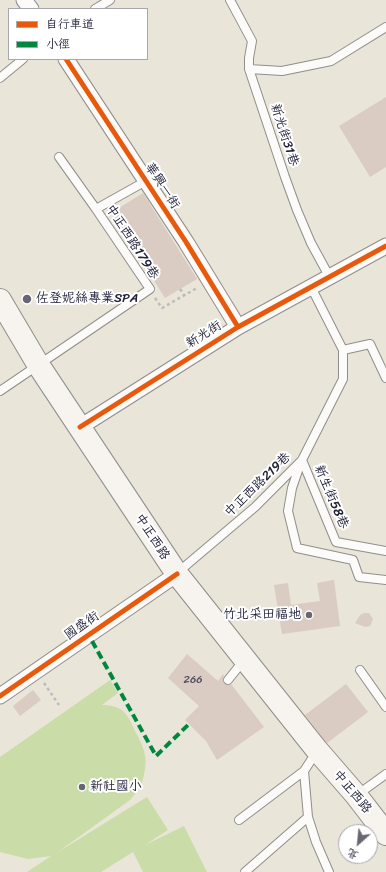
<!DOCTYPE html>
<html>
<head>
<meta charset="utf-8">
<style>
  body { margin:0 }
  #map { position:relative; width:386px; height:872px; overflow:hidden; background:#e9e5d8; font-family:Sriracha,"LXGW WenKai TC",sans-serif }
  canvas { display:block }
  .legend { position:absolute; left:8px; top:8px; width:140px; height:52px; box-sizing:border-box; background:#fff; border:1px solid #a7a7b1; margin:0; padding:5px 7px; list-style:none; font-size:12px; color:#22223b }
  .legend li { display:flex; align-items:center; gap:8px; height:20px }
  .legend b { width:20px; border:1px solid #a7a7b1 }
  .north { position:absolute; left:338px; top:824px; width:40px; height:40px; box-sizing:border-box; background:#fff; border:1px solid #a7a7b1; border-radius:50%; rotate:207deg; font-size:11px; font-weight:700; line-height:16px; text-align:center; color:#22223b }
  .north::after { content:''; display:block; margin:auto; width:14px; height:18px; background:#686672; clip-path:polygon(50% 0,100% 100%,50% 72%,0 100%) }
</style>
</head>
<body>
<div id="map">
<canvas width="386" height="872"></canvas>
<ul class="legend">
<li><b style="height:5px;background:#e8590c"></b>自行車道</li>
<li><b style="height:5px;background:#00873e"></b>小徑</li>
</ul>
<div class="north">北</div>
</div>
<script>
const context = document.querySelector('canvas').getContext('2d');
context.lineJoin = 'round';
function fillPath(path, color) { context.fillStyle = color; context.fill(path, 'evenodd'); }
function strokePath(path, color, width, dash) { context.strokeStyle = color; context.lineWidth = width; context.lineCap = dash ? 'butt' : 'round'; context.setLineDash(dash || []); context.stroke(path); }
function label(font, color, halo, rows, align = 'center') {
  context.font = font + ' Sriracha,"LXGW WenKai TC",sans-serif'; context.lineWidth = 4; context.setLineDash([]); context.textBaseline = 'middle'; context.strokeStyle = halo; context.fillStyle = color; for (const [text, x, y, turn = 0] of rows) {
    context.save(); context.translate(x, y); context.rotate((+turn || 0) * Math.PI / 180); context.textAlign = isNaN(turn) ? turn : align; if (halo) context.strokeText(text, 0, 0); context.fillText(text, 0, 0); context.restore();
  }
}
const green = new Path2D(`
  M 110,680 L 118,693 L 102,705 C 109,705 117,706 123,711 C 128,716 131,722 134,729 C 144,748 149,757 143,779 C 141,787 135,794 130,800 L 58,852 L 147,797 L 168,830 L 145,845 L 184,826 L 207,872 L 143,872 L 133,852 L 101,872 L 27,872 L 51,856 L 28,859 L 0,852 L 0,757 Z`);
const building = new Path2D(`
  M 386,97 L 386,167 L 370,177 L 339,126 Z
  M 143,193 L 197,279 L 165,298 L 111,213 Z
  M 334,580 L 340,626 L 282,634 L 274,585 L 288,583 L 291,605 L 320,601 L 317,583 Z
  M 364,613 L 369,613 L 373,619 L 370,626 L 365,627 L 355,623 L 360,615 Z
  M 187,654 L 218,681 L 223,674 L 224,676 L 223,680 L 224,684 L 228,685 L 231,684 L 264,727 L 217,760 L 206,741 L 185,720 L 199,706 L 168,678 Z
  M 346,684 L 368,712 L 327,743 L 305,715 Z
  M 33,690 L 41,700 L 20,716 L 13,706 Z`);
const path = new Path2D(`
  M 180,289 L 185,296
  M 155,298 L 162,308 L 197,288
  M 44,683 L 59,705`);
const service = new Path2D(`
  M 230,0 L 252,41 L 249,58 L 249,69 L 285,177 L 297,210 L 311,243 L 329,276
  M 95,9 L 110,0
  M 249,69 L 282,71 L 331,61 L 386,27
  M 0,78 L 23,59
  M 96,209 L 146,181
  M 343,350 L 370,344 L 386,378
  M 0,391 L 150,289 L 96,209 L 59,157
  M 302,460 L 336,542 L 386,551
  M 301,462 L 292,488 L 288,511 L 297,548 L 353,560 L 359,577 L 386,580
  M 177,573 L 255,507 L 302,460 L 343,379 L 343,350 L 311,287
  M 360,670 L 386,707
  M 228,680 L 244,660
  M 317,751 L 304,771 L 308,817 L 316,842 L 329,872
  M 357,795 L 386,774
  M 239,820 L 304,771
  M 245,872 L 308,817`);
const minor = new Path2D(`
  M 24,0 L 31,9
  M 66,59 L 186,242 L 238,327
  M 80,427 L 238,327 L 386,246
  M 0,696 L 177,574`);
const secondary = new Path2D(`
  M 0,300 L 39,366 L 177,574 L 317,750 L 356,795 L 386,834`);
const quiet = new Path2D(`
  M 92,641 L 156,756 L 189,724`);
const cycleway = new Path2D(`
  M 66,59 L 186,242 L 238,327
  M 80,427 L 238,327 L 386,246
  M 0,696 L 177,574`);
const markers = [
  [27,299,5,"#686672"],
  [309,615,4,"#686672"],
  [82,787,4,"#686672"]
];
const numberNames = [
  ["266",193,680]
];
const streetNames = [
  ["新光街31巷",284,135,72],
  ["華興一街",162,186,57],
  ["中正西路179巷",132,242,57],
  ["新光街",204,335,-32],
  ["中正西路219巷",258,485,-44],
  ["新生街58巷",331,497,67],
  ["中正西路",152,537,57],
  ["國盛街",82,626,-35],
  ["中正西路",352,792,50]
];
const poiNames = [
  ["佐登妮絲專業SPA",36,299],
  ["竹北采田福地",301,615,"right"],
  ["新社國小",90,787]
];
fillPath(green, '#cadda8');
fillPath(building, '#dacbc3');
strokePath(service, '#8f8e8b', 10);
strokePath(minor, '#8f8e8b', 17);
strokePath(secondary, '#8f8e8b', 24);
strokePath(path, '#bdbcbd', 2.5, [3, 3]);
strokePath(service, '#fcfbf9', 8);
strokePath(minor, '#fcfbf9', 15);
strokePath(secondary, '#f7f3ef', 22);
strokePath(quiet, '#00873e', 4, [8, 4]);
strokePath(cycleway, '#e8590c', 5);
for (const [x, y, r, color] of markers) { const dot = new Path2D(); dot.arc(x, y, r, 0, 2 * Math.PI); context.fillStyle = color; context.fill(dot); strokePath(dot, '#fff', 1.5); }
label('11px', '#504c5d', null, numberNames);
label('13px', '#22223b', '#fff', streetNames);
label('13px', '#22223b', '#fff', poiNames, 'left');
</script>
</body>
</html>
